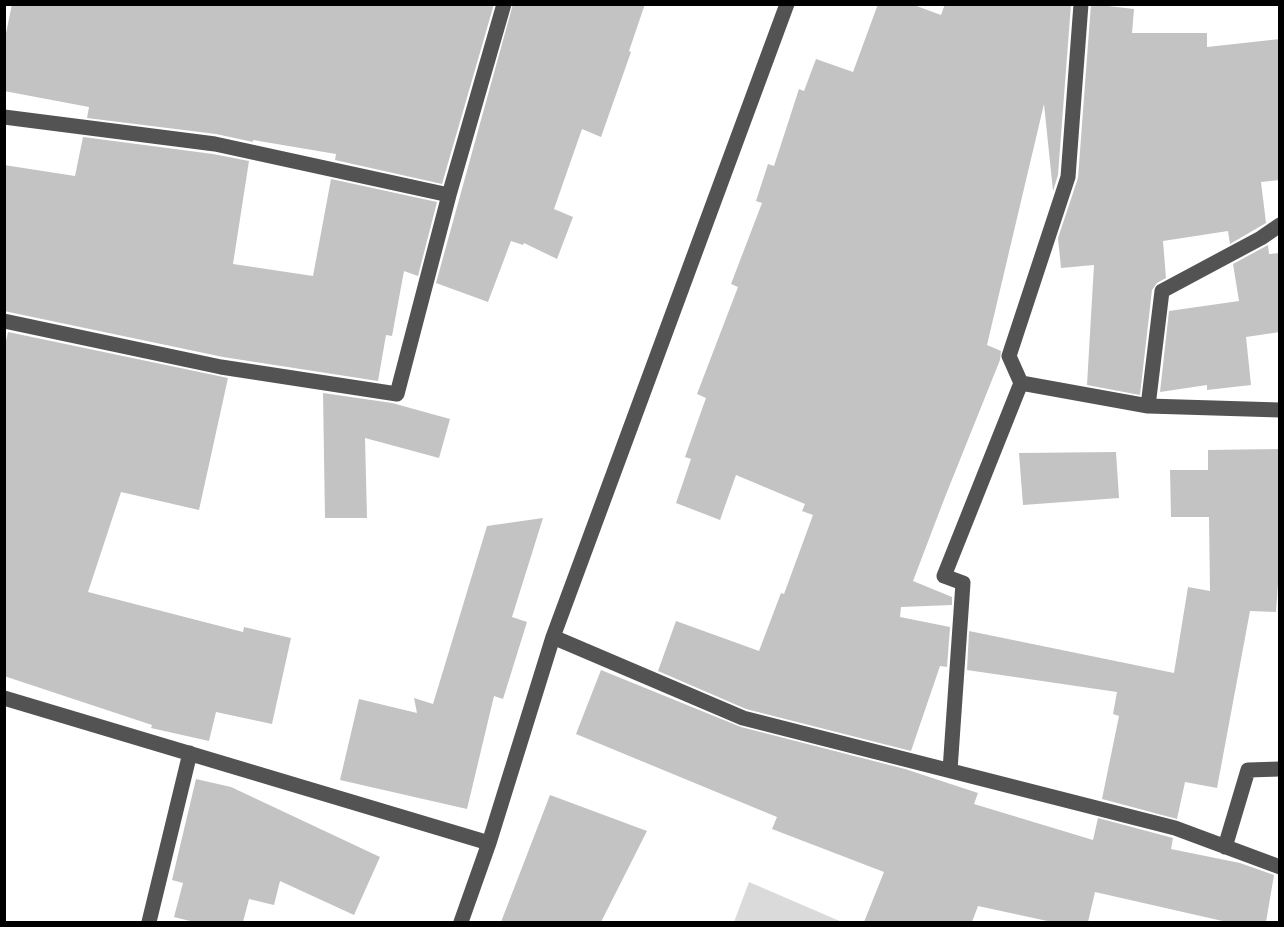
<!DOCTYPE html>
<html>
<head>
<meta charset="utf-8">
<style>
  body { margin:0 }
  #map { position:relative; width:1284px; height:927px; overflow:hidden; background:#fff; font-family:"Work Sans",sans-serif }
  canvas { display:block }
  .frame { position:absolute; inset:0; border:6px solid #000; pointer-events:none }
</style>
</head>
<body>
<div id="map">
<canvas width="1284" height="927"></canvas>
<div class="frame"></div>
</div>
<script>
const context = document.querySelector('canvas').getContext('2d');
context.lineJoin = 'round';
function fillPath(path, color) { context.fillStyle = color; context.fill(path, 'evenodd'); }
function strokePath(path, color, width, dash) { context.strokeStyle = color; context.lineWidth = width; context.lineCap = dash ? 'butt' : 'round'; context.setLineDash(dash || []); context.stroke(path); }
const green = new Path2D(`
  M 749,882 L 842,922 L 734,922 Z`);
const building = new Path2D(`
  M 12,4 L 494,4 L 442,184 L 335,160 L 336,154 L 253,140 L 253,142 L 216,134 L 87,118 L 89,107 L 4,91 L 4,43 Z
  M 513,4 L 645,4 L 629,51 L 631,52 L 601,137 L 582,129 L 554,209 L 573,217 L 557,259 L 524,243 L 523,245 L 511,241 L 488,302 L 436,283 Z
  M 878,4 L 911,4 L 941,15 L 945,4 L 1071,4 L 1058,175 L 1053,191 L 1044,104 L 987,345 L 1001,351 L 1000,360 L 945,497 L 913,581 L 952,597 L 952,605 L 901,607 L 900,617 L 950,627 L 947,667 L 940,666 L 911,751 L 746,709 L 658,671 L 676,621 L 759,651 L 781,593 L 784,594 L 813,515 L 802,511 L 805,504 L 736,475 L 720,520 L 676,503 L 691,459 L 685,457 L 706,398 L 697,394 L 738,287 L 731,284 L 762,203 L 756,201 L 768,164 L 774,166 L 799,89 L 804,91 L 816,59 L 853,72 Z
  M 1091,4 L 1134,9 L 1132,33 L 1207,33 L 1207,47 L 1280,39 L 1280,180 L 1261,182 L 1266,223 L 1230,244 L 1228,231 L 1163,241 L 1166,278 L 1157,283 L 1152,290 L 1140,395 L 1087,385 L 1094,265 L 1061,268 L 1058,238 L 1078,178 Z
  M 83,137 L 213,154 L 249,161 L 233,264 L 313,276 L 331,179 L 437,202 L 418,276 L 404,271 L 392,336 L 386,335 L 378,381 L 223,357 L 4,311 L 4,165 L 75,176 Z
  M 1268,245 L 1269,254 L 1280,253 L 1280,332 L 1246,337 L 1251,385 L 1207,390 L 1207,385 L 1160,392 L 1169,311 L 1239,301 L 1233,264 Z
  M 8,332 L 228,378 L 199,510 L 121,492 L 88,592 L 243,632 L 244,627 L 291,638 L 272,724 L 216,712 L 209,741 L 151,728 L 152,725 L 4,676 L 4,350 Z
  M 323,393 L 392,403 L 450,419 L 439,458 L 365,438 L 367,518 L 325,518 Z
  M 1280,449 L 1280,555 L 1276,612 L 1250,611 L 1217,788 L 1185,782 L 1177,819 L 1102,799 L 1119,716 L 1113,714 L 1117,692 L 967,670 L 969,631 L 1174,673 L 1188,587 L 1210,591 L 1209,517 L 1171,517 L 1170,470 L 1208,470 L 1208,450 Z
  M 1116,452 L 1119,498 L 1023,505 L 1019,453 Z
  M 543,518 L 512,617 L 527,622 L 503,699 L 494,696 L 467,809 L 340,780 L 359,699 L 417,713 L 414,698 L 433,704 L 487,526 Z
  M 601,670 L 741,727 L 905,769 L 978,793 L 974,804 L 1093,840 L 1098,818 L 1173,838 L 1171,849 L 1240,863 L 1274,875 L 1266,922 L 1227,922 L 1095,892 L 1088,922 L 1052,922 L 978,906 L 972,922 L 864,922 L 884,872 L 772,829 L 777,817 L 576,734 Z
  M 196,779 L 231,787 L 380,857 L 354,915 L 280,881 L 274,905 L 249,899 L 243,922 L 194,922 L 174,917 L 183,883 L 172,880 Z
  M 550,795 L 647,831 L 601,922 L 501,922 Z`);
const minor = new Path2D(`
  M 4,117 L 215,144 L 449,195
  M 4,321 L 221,367 L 397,394 L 449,195 L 504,4
  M 1021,383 L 1009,356 L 1068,177 L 1081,4
  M 1148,406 L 1162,291 L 1261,238 L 1280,225
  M 553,637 L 743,718 L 1175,828 L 1280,867
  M 4,698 L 489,843
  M 950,770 L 963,583 L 944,576 L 1021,383 L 1148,406 L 1280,410
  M 1225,847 L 1248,770 L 1280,769
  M 149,922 L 190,753
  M 461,922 L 489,843 L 553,637 L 787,4`);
fillPath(green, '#dadada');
fillPath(building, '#c3c3c3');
strokePath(minor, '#535353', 15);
</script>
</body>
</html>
